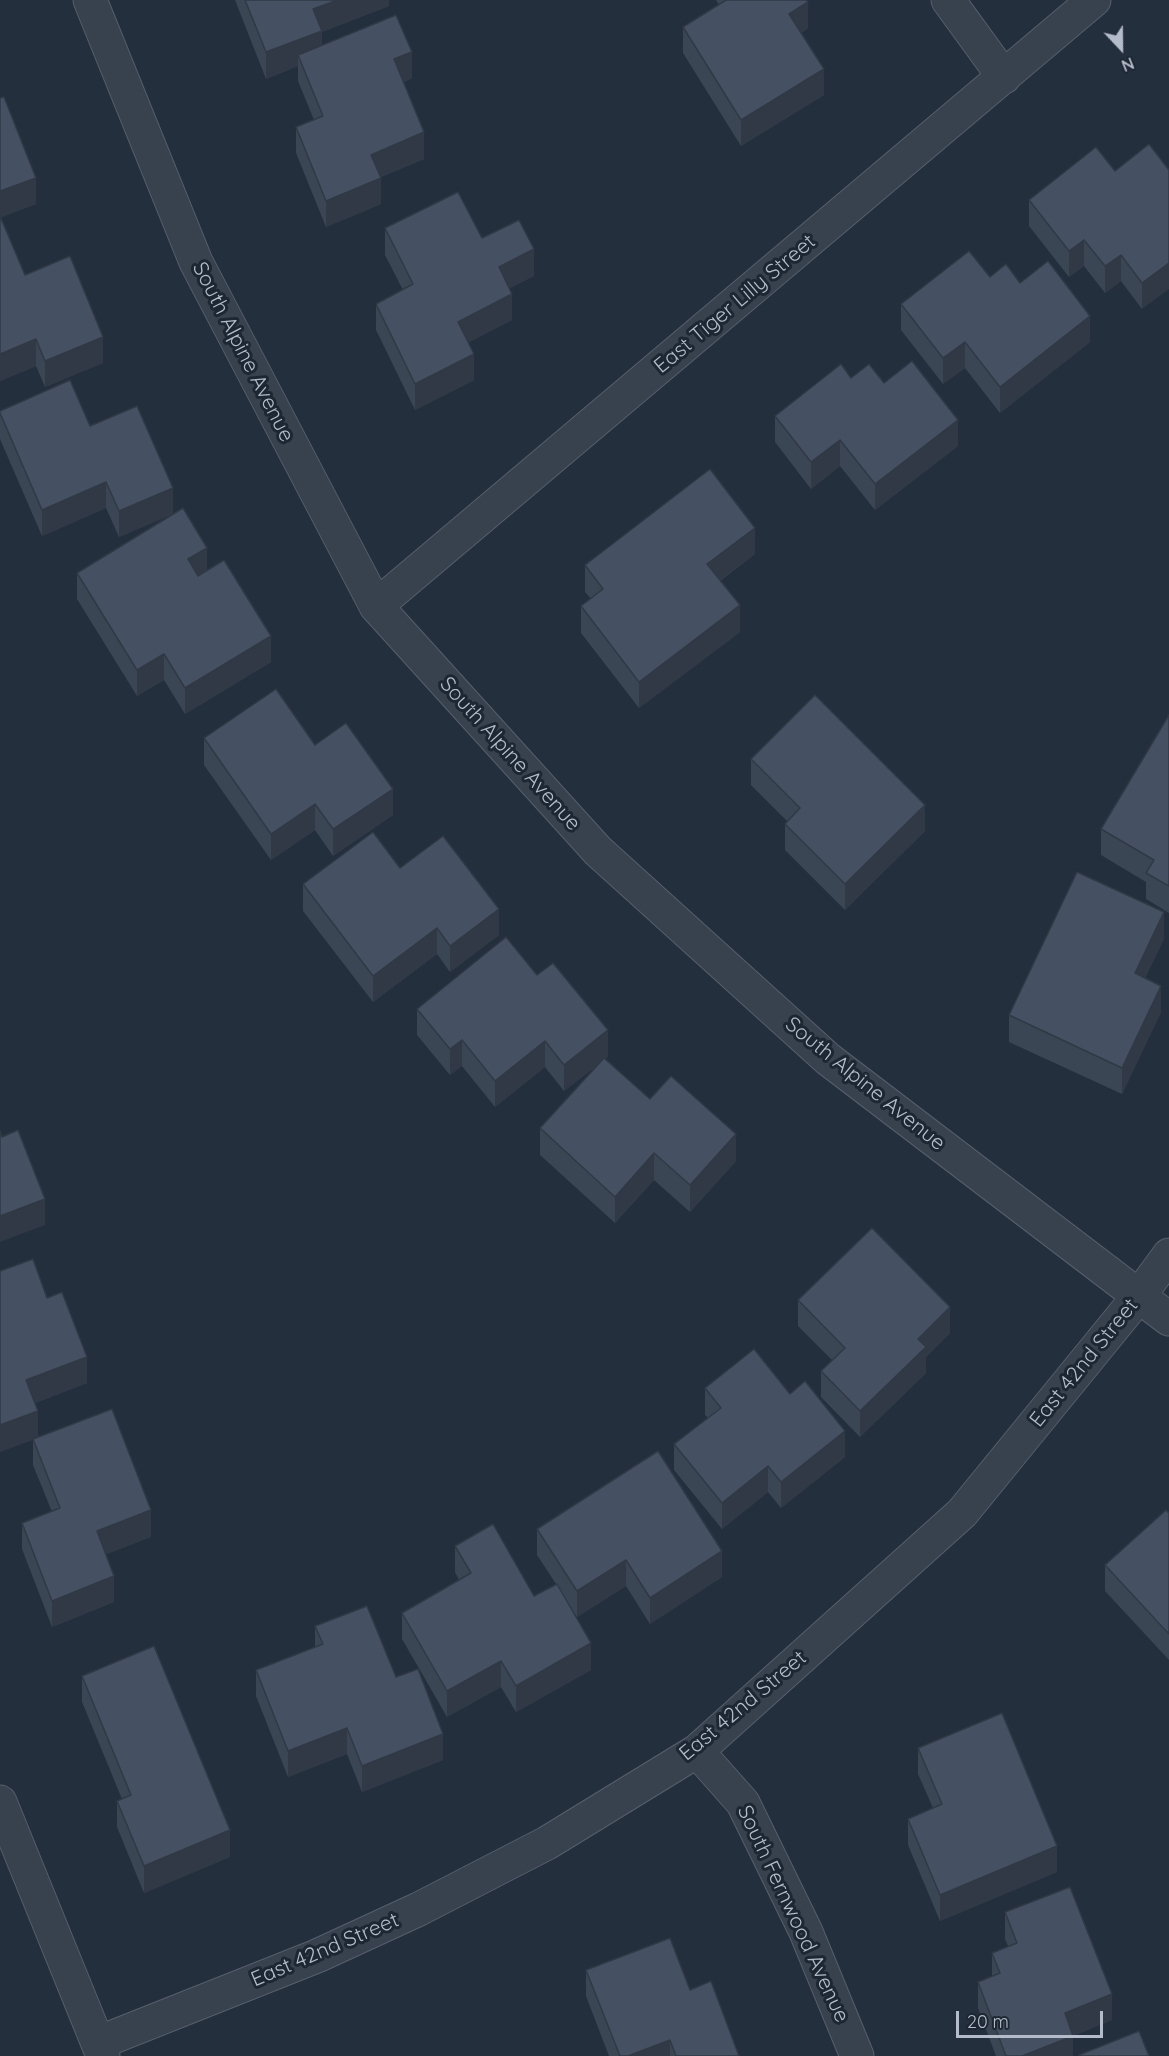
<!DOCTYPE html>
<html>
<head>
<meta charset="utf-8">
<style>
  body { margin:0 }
  #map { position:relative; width:1169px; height:2056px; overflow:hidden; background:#242f3e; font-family:Quicksand,sans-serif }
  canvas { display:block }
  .north { position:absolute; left:1091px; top:18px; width:60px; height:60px; -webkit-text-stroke:4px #1d2633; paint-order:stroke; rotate:158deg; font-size:16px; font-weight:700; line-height:24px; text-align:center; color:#b4bcc9 }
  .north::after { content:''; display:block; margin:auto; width:21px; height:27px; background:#b4bcc9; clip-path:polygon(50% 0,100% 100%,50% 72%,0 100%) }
  .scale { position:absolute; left:956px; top:2011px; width:147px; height:27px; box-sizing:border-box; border:3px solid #b4bcc9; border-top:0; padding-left:8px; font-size:18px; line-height:21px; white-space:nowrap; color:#b4bcc9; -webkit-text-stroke:4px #1d2633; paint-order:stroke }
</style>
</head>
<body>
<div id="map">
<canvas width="1169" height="2056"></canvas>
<div class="north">N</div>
<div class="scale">20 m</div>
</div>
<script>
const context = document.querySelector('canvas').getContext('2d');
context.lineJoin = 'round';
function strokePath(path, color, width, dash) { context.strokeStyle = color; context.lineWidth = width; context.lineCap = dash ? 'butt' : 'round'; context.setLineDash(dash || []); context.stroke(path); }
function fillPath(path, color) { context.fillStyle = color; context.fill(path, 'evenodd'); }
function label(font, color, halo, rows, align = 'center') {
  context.font = font + ' Quicksand,sans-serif'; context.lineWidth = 6; context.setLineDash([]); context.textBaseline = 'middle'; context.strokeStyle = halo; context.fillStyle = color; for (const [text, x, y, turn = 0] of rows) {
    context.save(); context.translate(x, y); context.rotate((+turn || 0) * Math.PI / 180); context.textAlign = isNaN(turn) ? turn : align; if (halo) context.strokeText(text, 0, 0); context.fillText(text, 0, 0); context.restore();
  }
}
const minor = new Path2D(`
  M 90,0 L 196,262 L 376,606 L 598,851 L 828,1059 L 1169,1319
  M 948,0 L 1004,77
  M 376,606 L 1094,0
  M 697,1751 L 743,1803 L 806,1932 L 857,2056
  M 0,1802 L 103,2056
  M 98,2043 L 317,1956 L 419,1909 L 547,1843 L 697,1751 L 962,1513 L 1139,1296 L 1169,1255`);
const wall = new Path2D(`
  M 235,0 L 389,0 L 389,6 L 322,32 L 322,45 L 412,78 L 404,82 L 424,159 L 381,177 L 381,204 L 326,227 L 296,153 L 296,127 L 314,120 L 298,81 L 298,66 L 266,79 Z
  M 716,0 L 806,0 L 808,28 L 801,33 L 824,95 L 741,146 L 683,53 L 683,27 L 719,5 Z
  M 0,98 L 36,204 L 1,217 L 25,275 L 103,363 L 45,387 L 36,366 L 0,381 Z
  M 1149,144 L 1142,309 L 1121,281 L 1105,293 L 1084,266 L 1069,277 L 1029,226 L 1029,200 L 1115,171 Z
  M 385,228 L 482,238 L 534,276 L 509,288 L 512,320 L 469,342 L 474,380 L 415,410 L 376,330 L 376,304 L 403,290 L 385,255 Z
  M 990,277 L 1020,283 L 1090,342 L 1000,413 L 965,368 L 943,384 L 901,330 L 901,304 Z
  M 851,378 L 884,383 L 958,446 L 875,510 L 840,466 L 811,489 L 775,442 L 775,416 Z
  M 0,411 L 90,426 L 173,514 L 119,537 L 106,508 L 42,536 L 0,439 Z
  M 755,554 L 720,581 L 740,632 L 639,708 L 581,633 L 581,606 L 591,599 L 585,592 L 585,565 Z
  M 207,570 L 271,662 L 185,714 L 164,680 L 137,696 L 77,599 L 77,573 Z
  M 1169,715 L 1169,913 L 1146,899 L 1146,882 L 1101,855 L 1101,829 Z
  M 204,738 L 315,745 L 393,815 L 333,856 L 315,830 L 271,860 L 204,765 Z
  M 751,759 L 925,831 L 845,910 L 785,850 L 785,824 L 788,822 L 751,785 Z
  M 400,868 L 499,935 L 450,972 L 437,954 L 373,1002 L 303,911 L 303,884 Z
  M 1164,939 L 1145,978 L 1161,1012 L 1122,1094 L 1009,1042 L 1009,1015 Z
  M 537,975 L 608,1056 L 605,1059 L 650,1099 L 736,1161 L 690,1212 L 654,1180 L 615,1223 L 540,1155 L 540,1128 L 600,1063 L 564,1091 L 545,1067 L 495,1107 L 462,1066 L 450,1075 L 417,1035 L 417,1009 Z
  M 47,1298 L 87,1383 L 35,1403 L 38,1437 L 151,1537 L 106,1554 L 114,1602 L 52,1627 L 22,1549 L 22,1523 L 52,1512 L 33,1465 L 33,1439 L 0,1452 Z
  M 798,1300 L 950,1333 L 926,1357 L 926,1373 L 860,1437 L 821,1397 L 821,1371 L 832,1360 L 798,1326 Z
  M 705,1388 L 790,1394 L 845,1457 L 781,1508 L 768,1492 L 722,1529 L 674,1470 L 674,1444 L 708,1418 L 705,1415 Z
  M 1169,1513 L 1169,1660 L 1105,1591 L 1105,1565 Z
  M 537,1529 L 722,1577 L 650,1624 L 626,1586 L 577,1617 L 568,1604 L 591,1670 L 516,1712 L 501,1687 L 447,1717 L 402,1639 L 402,1613 L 459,1580 L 455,1572 L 455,1546 L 534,1596 L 556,1584 L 537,1555 Z
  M 315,1626 L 396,1677 L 443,1760 L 362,1792 L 347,1754 L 288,1777 L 256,1696 L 256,1670 L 315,1647 Z
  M 82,1676 L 230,1857 L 144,1893 L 117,1827 L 117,1801 L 122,1799 L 82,1702 Z
  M 918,1748 L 1057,1872 L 940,1921 L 908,1845 L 908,1819 L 933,1808 L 918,1774 Z
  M 1005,1912 L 1112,2020 L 1073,2036 L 1073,2056 L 996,2056 L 978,2008 L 978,1982 L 992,1977 L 992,1953 L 1008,1946 L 1005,1939 Z
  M 586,1970 L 690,1990 L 739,2056 L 609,2056 L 586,1996 Z`);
const shadedWall = new Path2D(`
  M 338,0 L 389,0 L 389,6 L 322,32 L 322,57 L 298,55 L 298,66 L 266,79 L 266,52 L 313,9 Z
  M 808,2 L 808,28 L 789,40 L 789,14 Z
  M 412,52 L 412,78 L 394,86 L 394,59 Z
  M 824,69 L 824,95 L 741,146 L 741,120 Z
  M 424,132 L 424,159 L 371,181 L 371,155 Z
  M 36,178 L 36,204 L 0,218 L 0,191 Z
  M 381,178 L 381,204 L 326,227 L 326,201 Z
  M 1084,240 L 1084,266 L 1069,277 L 1069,251 Z
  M 534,249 L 534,276 L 499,294 L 499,267 Z
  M 1121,255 L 1121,281 L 1105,293 L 1105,266 Z
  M 1169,263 L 1169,289 L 1142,309 L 1142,283 Z
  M 512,294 L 512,320 L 458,348 L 458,322 Z
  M 1090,316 L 1090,342 L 1000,413 L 1000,387 Z
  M 103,337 L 103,363 L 45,387 L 45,361 Z
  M 36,339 L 36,366 L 0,381 L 0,354 Z
  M 965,342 L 965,368 L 943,384 L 943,358 Z
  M 474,354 L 474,380 L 415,410 L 415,384 Z
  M 958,420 L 958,446 L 875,510 L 875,484 Z
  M 840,440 L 840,466 L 811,489 L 811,462 Z
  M 106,482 L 106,508 L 42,536 L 42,510 Z
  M 173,488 L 173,514 L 119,537 L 119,511 Z
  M 755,528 L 755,554 L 707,590 L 707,564 Z
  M 207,548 L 207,574 L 188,585 L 188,559 Z
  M 740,605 L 740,632 L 639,708 L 639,682 Z
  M 271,636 L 271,662 L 185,714 L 185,688 Z
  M 164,654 L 164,680 L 137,696 L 137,670 Z
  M 393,789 L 393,815 L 333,856 L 333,829 Z
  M 315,804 L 315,830 L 271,860 L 271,834 Z
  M 925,805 L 925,831 L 845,910 L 845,884 Z
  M 499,909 L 499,935 L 450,972 L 450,946 Z
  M 1164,912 L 1164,939 L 1135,1000 L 1135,973 Z
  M 437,928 L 437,954 L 373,1002 L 373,976 Z
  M 1161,986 L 1161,1012 L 1122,1094 L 1122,1068 Z
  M 608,1030 L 608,1056 L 564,1091 L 564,1065 Z
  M 462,1040 L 462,1066 L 450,1075 L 450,1049 Z
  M 545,1041 L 545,1067 L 495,1107 L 495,1081 Z
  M 736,1134 L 736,1161 L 690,1212 L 690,1185 Z
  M 654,1153 L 654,1180 L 615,1223 L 615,1197 Z
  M 45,1199 L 45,1225 L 0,1242 L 0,1216 Z
  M 950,1307 L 950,1333 L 926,1357 L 926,1373 L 860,1437 L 860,1411 L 918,1339 Z
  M 87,1357 L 87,1383 L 26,1406 L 26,1380 Z
  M 38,1411 L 38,1438 L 0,1452 L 0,1425 Z
  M 845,1431 L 845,1457 L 781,1508 L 781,1482 Z
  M 768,1466 L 768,1492 L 722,1529 L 722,1503 Z
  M 151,1510 L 151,1537 L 97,1558 L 97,1531 Z
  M 722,1551 L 722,1577 L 650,1624 L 650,1598 Z
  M 626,1560 L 626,1586 L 577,1617 L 577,1591 Z
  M 114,1576 L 114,1602 L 52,1627 L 52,1601 Z
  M 591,1643 L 591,1670 L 516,1712 L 516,1686 Z
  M 501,1661 L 501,1687 L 447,1717 L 447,1691 Z
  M 347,1728 L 347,1754 L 288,1777 L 288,1751 Z
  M 443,1734 L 443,1760 L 362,1792 L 362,1766 Z
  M 230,1830 L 230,1857 L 144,1893 L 144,1866 Z
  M 1057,1846 L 1057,1872 L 940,1921 L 940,1895 Z
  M 1112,1994 L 1112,2020 L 1066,2039 L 1073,2036 L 1073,2056 L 1022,2056 L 1065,2013 Z
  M 670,2040 L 670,2056 L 628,2056 Z`);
const building = new Path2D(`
  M 245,0 L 338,0 L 313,9 L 322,31 L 266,52 Z
  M 726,0 L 806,0 L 808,2 L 789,14 L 824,69 L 741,120 L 683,27 Z
  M 396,15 L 412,52 L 394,59 L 424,132 L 371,155 L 381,178 L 326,201 L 296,127 L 323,116 L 298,55 Z
  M 4,97 L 36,178 L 0,191 L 0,98 Z
  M 1149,144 L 1169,170 L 1169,263 L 1142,283 L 1121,255 L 1105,266 L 1084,240 L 1069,251 L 1029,200 L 1096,147 L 1115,171 Z
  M 458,192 L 482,238 L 519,220 L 534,249 L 499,267 L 512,294 L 458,322 L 474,354 L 415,384 L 376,304 L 413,284 L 385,228 Z
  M 0,216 L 25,275 L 70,256 L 103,337 L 45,361 L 36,339 L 0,354 Z
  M 969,251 L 990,277 L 1006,264 L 1020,283 L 1048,261 L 1090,316 L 1000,387 L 965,342 L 943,358 L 901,304 Z
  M 912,361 L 958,420 L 875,484 L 840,440 L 811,462 L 775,416 L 841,364 L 851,378 L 869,364 L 884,383 Z
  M 70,380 L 90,426 L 137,406 L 173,488 L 119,511 L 106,482 L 42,510 L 0,413 L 0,411 Z
  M 710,469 L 755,528 L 707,564 L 740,605 L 639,682 L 581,606 L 603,589 L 585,565 Z
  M 183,508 L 207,548 L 188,559 L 198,576 L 224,560 L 271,636 L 185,688 L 164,654 L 137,670 L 77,573 Z
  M 276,689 L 315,745 L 346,723 L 393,789 L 333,829 L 315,804 L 271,834 L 204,738 Z
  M 815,695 L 925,805 L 845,884 L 785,824 L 800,808 L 751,759 Z
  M 1169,715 L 1169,886 L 1146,873 L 1154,860 L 1101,829 Z
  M 373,832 L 400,868 L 443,836 L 499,909 L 450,946 L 437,928 L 373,976 L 303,884 Z
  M 1077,872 L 1164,912 L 1135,973 L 1161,986 L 1122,1068 L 1009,1015 Z
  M 506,937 L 537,975 L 553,963 L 608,1030 L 564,1065 L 545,1041 L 495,1081 L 462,1040 L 450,1049 L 417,1009 Z
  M 604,1058 L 650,1099 L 671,1076 L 736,1134 L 690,1185 L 654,1153 L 615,1197 L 540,1128 Z
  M 18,1130 L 45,1199 L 0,1216 L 0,1131 L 2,1137 Z
  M 872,1228 L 950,1307 L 918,1339 L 926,1347 L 860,1411 L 821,1371 L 845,1348 L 798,1300 Z
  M 33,1259 L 47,1298 L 62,1292 L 87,1357 L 26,1380 L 38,1411 L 0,1425 L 0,1271 Z
  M 754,1349 L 790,1394 L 805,1381 L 845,1431 L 781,1482 L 768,1466 L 722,1503 L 674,1444 L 721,1408 L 705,1388 Z
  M 112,1409 L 151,1510 L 97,1531 L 114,1576 L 52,1601 L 22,1523 L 60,1508 L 33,1439 Z
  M 658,1451 L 722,1551 L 650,1598 L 626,1560 L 577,1591 L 537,1529 Z
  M 1166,1510 L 1169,1513 L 1169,1634 L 1105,1565 Z
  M 493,1524 L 534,1596 L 557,1584 L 591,1643 L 516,1686 L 501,1661 L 447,1691 L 402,1613 L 471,1573 L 455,1546 Z
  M 367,1606 L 396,1677 L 418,1669 L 443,1734 L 362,1766 L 347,1728 L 288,1751 L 256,1670 L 323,1644 L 315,1626 Z
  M 154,1646 L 230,1830 L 144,1866 L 117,1801 L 131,1795 L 82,1676 Z
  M 1002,1713 L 1057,1846 L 940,1895 L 908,1819 L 942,1804 L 918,1748 Z
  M 1070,1887 L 1112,1994 L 1065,2013 L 1073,2036 L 1022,2056 L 1006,2056 L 978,1982 L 1000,1973 L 992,1953 L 1017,1943 L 1005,1912 Z
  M 670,1938 L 690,1990 L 711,1981 L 739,2056 L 676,2056 L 670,2040 L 628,2056 L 620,2056 L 586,1970 Z
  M 1139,2031 L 1149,2056 L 1080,2056 L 1079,2055 Z`);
const streetNames = [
  ["East Tiger Lilly Street",735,304,-40],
  ["South Alpine Avenue",243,352,63],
  ["South Alpine Avenue",510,754,48],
  ["South Alpine Avenue",865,1084,39],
  ["East 42nd Street",1084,1363,-51],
  ["East 42nd Street",743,1706,-40],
  ["South Fernwood Avenue",793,1914,65],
  ["East 42nd Street",325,1950,-23]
];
strokePath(minor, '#565f6c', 35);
strokePath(minor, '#38414e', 33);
fillPath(wall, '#3b4654');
fillPath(shadedWall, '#303945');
fillPath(building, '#455162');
strokePath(building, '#303945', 1.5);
label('21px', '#b4bcc9', '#1d2633', streetNames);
</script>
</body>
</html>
